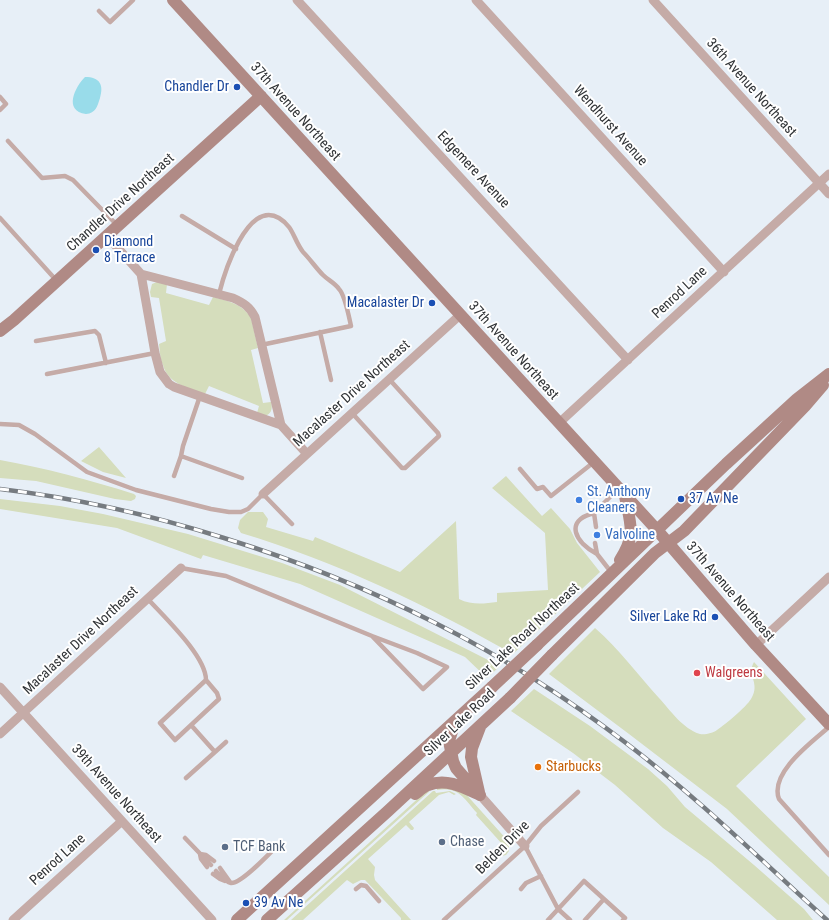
<!DOCTYPE html>
<html>
<head>
<meta charset="utf-8">
<style>
  body { margin:0 }
  canvas { display:block; background:#e7eff7 }
</style>
</head>
<body>
<canvas width="829" height="920"></canvas>
<script>
const context = document.querySelector('canvas').getContext('2d');
context.lineJoin = 'round';
function fillPath(path, color) { context.fillStyle = color; context.fill(path, 'evenodd'); }
function strokePath(path, color, width, dash) { context.strokeStyle = color; context.lineWidth = width; context.lineCap = dash ? 'butt' : 'round'; context.setLineDash(dash || []); context.stroke(path); }
function label(font, color, halo, rows, align = 'center') {
  context.font = font + ' "Roboto Condensed",sans-serif'; context.lineWidth = 4; context.setLineDash([]); context.textBaseline = 'middle'; context.strokeStyle = halo; context.fillStyle = color; for (const [text, x, y, turn = 0] of rows) {
    context.save(); context.translate(x, y); context.rotate((+turn || 0) * Math.PI / 180); context.textAlign = isNaN(turn) ? turn : align; if (halo) context.strokeText(text, 0, 0); context.fillText(text, 0, 0); context.restore();
  }
}
const green = new Path2D(`
  M 157,282 L 167,284 L 166,293 L 209,305 L 213,297 C 228,301 243,304 251,318 L 258,348 L 251,350 L 263,403 L 271,402 C 273,409 271,414 265,416 L 257,413 L 259,406 L 209,386 L 205,394 C 189,388 168,384 163,365 C 160,359 160,351 159,344 L 166,341 L 159,298 L 151,297 L 150,292 L 152,284 Z
  M 99,447 L 126,478 L 103,472 L 81,461 Z
  M 0,460 C 45,468 90,480 134,494 L 136,496 L 135,499 L 131,501 L 115,499 L 36,481 L 0,478 Z
  M 506,476 L 542,516 L 551,508 L 570,529 L 577,543 L 600,572 L 513,654 C 426,605 337,562 241,533 L 238,528 L 240,520 L 248,512 L 263,512 L 268,519 L 266,527 L 313,541 L 315,537 L 400,572 L 456,521 L 459,599 C 471,605 483,604 497,602 L 497,593 L 548,590 L 545,533 L 492,488 Z
  M 0,499 L 60,506 L 103,514 L 188,534 L 282,563 L 340,585 L 492,662 L 499,667 L 487,678 L 465,657 L 300,584 L 203,555 L 201,559 L 117,528 L 0,509 Z
  M 595,628 C 619,649 638,675 659,698 C 670,710 683,729 700,734 C 705,735 713,733 717,730 C 726,724 746,707 751,699 C 761,683 746,675 754,662 L 806,719 L 736,786 L 829,877 L 829,905 L 727,809 L 629,734 L 549,674 Z
  M 534,689 L 590,726 L 648,769 L 667,786 L 685,807 L 754,865 L 804,909 L 813,920 L 777,920 L 711,862 L 663,828 L 615,785 L 573,753 L 511,711 Z
  M 445,786 L 464,792 L 509,842 L 509,851 L 506,855 L 502,856 L 498,852 L 503,845 L 476,815 L 477,813 C 464,799 459,786 437,790 L 437,788 Z
  M 431,790 L 287,920 L 284,920 L 424,793 Z
  M 433,791 L 435,791 L 436,793 L 450,791 L 456,794 L 454,795 L 449,792 L 439,795 L 409,822 L 414,828 L 413,830 L 411,830 L 406,825 L 368,859 L 375,867 L 374,875 L 375,880 L 411,920 L 401,920 L 401,918 L 365,880 L 361,880 L 353,884 L 347,880 L 303,920 L 291,920 Z`);
const water = new Path2D(`
  M 85,77 C 100,77 104,85 100,98 C 97,107 96,113 86,114 C 63,111 75,87 85,77 Z`);
const lane = new Path2D(`
  M 99,11 L 110,22 L 133,0
  M 0,97 L 6,104 L 0,110
  M 8,141 L 42,178 L 65,176 L 73,180 L 117,225
  M 182,216 L 236,249
  M 0,218 L 56,280
  M 219,294 C 224,274 247,199 279,218 C 294,227 293,239 303,252 C 310,259 316,268 323,275 C 328,280 335,283 339,289 C 345,295 349,317 351,326 L 261,345
  M 320,332 L 331,380
  M 36,341 L 95,331 L 99,335 L 106,363
  M 47,374 L 155,353
  M 352,413 L 402,468 L 405,468 L 439,436 L 438,433 L 389,379
  M 0,424 L 19,425 L 35,434 L 87,472 L 136,490 L 211,509 L 229,512 L 241,512 L 248,509 L 263,494 L 292,524
  M 181,456 L 242,478
  M 520,469 L 537,489 L 543,487 L 551,496 L 594,462
  M 174,476 L 181,456 L 183,446 L 200,396
  M 594,513 L 596,527
  M 595,543 L 597,554 L 611,572
  M 597,554 C 576,543 563,521 594,513 L 619,488
  M 181,568 L 226,576 L 372,636 L 423,689 L 447,667 L 417,653 L 372,636
  M 147,598 C 164,617 206,656 206,680 L 160,723 L 175,740 L 219,699 L 217,693 L 206,680
  M 829,727 C 812,742 769,773 779,799 L 829,855
  M 215,752 L 226,742
  M 186,778 L 215,752 L 191,725
  M 185,838 L 211,865
  M 525,846 L 558,909 L 570,920
  M 207,867 L 201,859 L 200,854 L 206,855 L 214,861
  M 220,868 L 230,882
  M 216,871 C 220,875 225,882 231,883 C 241,884 269,854 277,846
  M 213,874 L 220,879 L 225,881
  M 356,889 L 361,885 L 366,886 L 379,901
  M 521,889 L 526,883 L 541,876
  M 444,920 L 525,846 L 541,826 L 578,792
  M 548,920 L 584,881 L 625,918 L 623,920
  M 585,920 L 604,899`);
const street = new Path2D(`
  M 297,0 L 628,360
  M 476,0 L 724,272
  M 653,0 L 829,194
  M 107,236 L 141,274 L 233,298 C 244,303 250,307 255,317 L 281,425
  M 141,274 L 155,353 L 160,372 L 169,384 L 174,387 L 281,425 L 307,454
  M 559,423 L 829,174
  M 263,494 L 460,315
  M 756,645 L 829,577
  M 0,687 L 212,920
  M 0,734 L 181,568
  M 480,795 L 525,846
  M 13,920 L 122,821`);
const secondary = new Path2D(`
  M 173,0 L 657,530 L 756,645 L 829,724
  M 0,331 L 14,320 L 57,281 L 261,96
  M 620,560 C 637,534 630,524 625,496
  M 537,645 L 726,464 L 797,399 L 829,374
  M 552,655 L 655,553 L 684,531 L 805,406 L 823,385
  M 455,722 L 449,741 L 453,761 L 456,768 L 475,790
  M 479,792 L 471,757 L 472,748 L 480,727
  M 415,794 C 419,791 423,787 428,785 C 447,778 463,787 480,795
  M 237,920 L 492,687
  M 267,920 L 388,811 L 510,698`);
const rail = new Path2D(`
  M 0,489 C 76,498 151,515 224,538 C 372,584 503,649 626,743 C 697,797 761,860 827,920`);
const secondaryBridge = new Path2D(`
  M 492,687 L 537,645
  M 510,698 L 552,655`);
const markers = [
  [237,87,4,"#1a4fb4"],
  [96,250,4,"#1a4fb4"],
  [432,303,4,"#1a4fb4"],
  [681,499,4,"#1a4fb4"],
  [579,500,4,"#3f7fe0"],
  [597,535,4,"#3f7fe0"],
  [715,617,4,"#1a4fb4"],
  [697,673,4,"#e0444e"],
  [538,767,4,"#e8710a"],
  [442,842,4,"#5c6f8a"],
  [225,847,4,"#5c6f8a"],
  [246,903,4,"#1a4fb4"]
];
const transitNames = [
  ["Chandler Dr",229,87],
  ["Diamond",104,242,"left"],
  ["8 Terrace",104,258,"left"],
  ["Macalaster Dr",424,303],
  ["37 Av Ne",689,499,"left"],
  ["Silver Lake Rd",707,617],
  ["39 Av Ne",254,903,"left"]
];
const streetNames = [
  ["36th Avenue Northeast",751,88,48],
  ["37th Avenue Northeast",295,112,48],
  ["Wendhurst Avenue",610,126,48],
  ["Edgemere Avenue",473,170,47],
  ["Chandler Drive Northeast",121,203,-42],
  ["Penrod Lane",680,293,-43],
  ["37th Avenue Northeast",513,351,48],
  ["Macalaster Drive Northeast",352,394,-42],
  ["37th Avenue Northeast",730,592,49],
  ["Silver Lake Road Northeast",523,637,-43],
  ["Macalaster Drive Northeast",81,641,-43],
  ["Silver Lake Road",460,723,-43],
  ["39th Avenue Northeast",116,794,48],
  ["Belden Drive",503,848,-45],
  ["Penrod Lane",58,860,-42]
];
const shopNames = [
  ["St. Anthony",587,492],
  ["Cleaners",587,508],
  ["Valvoline",605,535]
];
const healthNames = [
  ["Walgreens",705,673]
];
const foodNames = [
  ["Starbucks",546,767]
];
const serviceNames = [
  ["Chase",450,842],
  ["TCF Bank",233,847]
];
fillPath(green, '#d5ddbc');
fillPath(water, '#99dcea');
strokePath(lane, '#c5aba7', 4.5);
strokePath(street, '#c5aba7', 9);
strokePath(secondary, '#b08a85', 12);
strokePath(rail, '#767b80', 4.5);
strokePath(rail, '#fff', 3, [9]);
strokePath(secondaryBridge, '#b08a85', 12);
for (const [x, y, r, color] of markers) { const dot = new Path2D(); dot.arc(x, y, r, 0, 2 * Math.PI); context.fillStyle = color; context.fill(dot); strokePath(dot, '#fff', 1.5); }
label('14px', '#164399', '#fff', transitNames, 'right');
label('14px', '#303336', '#fff', streetNames);
label('14px', '#366cbe', '#fff', shopNames, 'left');
label('14px', '#be3a42', '#fff', healthNames, 'left');
label('14px', '#c56008', '#fff', foodNames, 'left');
label('14px', '#4e5e75', '#fff', serviceNames, 'left');
</script>
</body>
</html>
